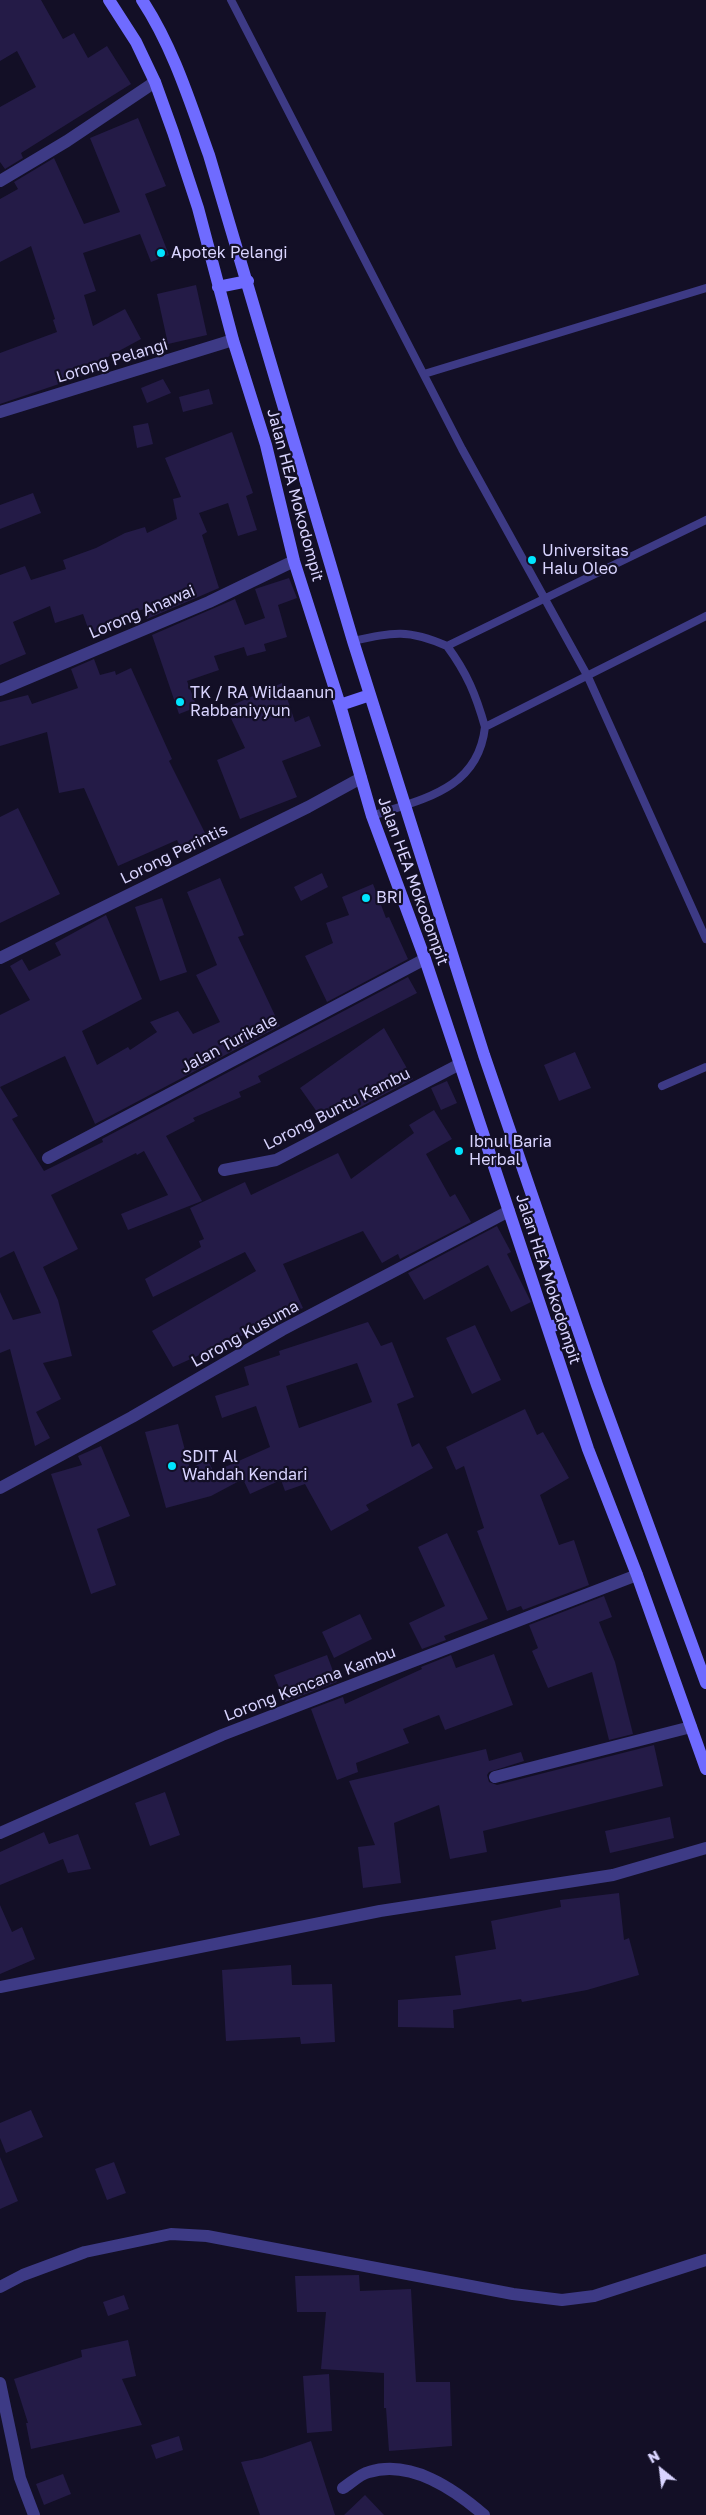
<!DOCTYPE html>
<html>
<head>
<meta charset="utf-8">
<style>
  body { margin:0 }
  #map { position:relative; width:706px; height:2515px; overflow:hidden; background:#130f26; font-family:"Golos Text",sans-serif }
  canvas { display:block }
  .north { position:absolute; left:636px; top:2445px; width:50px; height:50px; -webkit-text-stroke:4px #130f26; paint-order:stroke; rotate:331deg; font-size:14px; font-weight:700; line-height:20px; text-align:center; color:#d9d4ff }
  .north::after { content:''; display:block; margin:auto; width:18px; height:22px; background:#d9d4ff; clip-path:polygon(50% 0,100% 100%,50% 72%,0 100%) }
</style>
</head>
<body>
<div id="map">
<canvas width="706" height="2515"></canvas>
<div class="north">N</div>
</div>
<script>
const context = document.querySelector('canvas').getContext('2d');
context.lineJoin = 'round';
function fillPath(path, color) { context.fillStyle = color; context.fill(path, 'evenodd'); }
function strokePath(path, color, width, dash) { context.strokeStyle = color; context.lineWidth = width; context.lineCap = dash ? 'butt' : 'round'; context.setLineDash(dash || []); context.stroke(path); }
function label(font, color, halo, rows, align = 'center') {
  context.font = font + ' "Golos Text",sans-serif'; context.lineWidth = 4.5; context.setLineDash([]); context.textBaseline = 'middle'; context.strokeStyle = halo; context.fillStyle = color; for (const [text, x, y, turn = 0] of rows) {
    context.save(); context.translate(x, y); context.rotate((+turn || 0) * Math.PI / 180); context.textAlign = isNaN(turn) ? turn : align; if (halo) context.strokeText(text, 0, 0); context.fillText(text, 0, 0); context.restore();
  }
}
const building = new Path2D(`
  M 0,0 L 41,0 L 63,39 L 74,33 L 88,58 L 107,46 L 131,84 L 21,153 L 23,158 L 5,169 L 0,162 L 0,107 L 36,87 L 17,51 L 0,61 Z
  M 138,118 L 166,186 L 145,194 L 169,255 L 151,262 L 140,234 L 83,253 L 96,291 L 84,295 L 93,326 L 125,309 L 141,339 L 106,358 L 109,367 L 0,404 L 0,353 L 57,332 L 53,320 L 55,319 L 31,246 L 0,262 L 0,199 L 18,189 L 14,182 L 54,158 L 84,224 L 120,212 L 90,138 Z
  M 196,285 L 207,335 L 168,344 L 157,294 Z
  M 163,379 L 171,393 L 147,403 L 141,388 Z
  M 209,389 L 213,404 L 183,412 L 179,397 Z
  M 148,423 L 153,444 L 137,448 L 133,426 Z
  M 232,432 L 253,493 L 246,496 L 257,530 L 238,536 L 228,503 L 199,513 L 207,532 L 202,535 L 219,588 L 147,619 L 144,609 L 113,620 L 114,625 L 90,634 L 83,614 L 55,623 L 50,606 L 13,622 L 26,654 L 0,665 L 0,575 L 25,566 L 31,580 L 66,569 L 63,560 L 96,548 L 125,533 L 145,527 L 147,533 L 177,519 L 173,499 L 181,497 L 165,458 Z
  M 33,493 L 41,513 L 0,529 L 0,505 Z
  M 289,578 L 297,598 L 278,605 L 287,637 L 264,644 L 266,651 L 247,656 L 244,647 L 214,656 L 219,670 L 187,681 L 197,707 L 179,714 L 152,635 L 235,599 L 245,625 L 265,618 L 255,589 Z
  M 94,659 L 100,675 L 115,671 L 116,675 L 131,668 L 172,759 L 169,761 L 208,839 L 183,852 L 177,840 L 118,866 L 84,788 L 59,793 L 47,732 L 0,746 L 0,702 L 28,695 L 32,704 L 78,688 L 71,669 Z
  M 282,683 L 295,722 L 309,716 L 321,746 L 282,761 L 297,797 L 240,819 L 217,760 L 245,748 L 226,708 Z
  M 18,808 L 60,894 L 0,923 L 0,817 Z
  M 322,873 L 328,887 L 301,901 L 294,887 Z
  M 220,878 L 244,935 L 238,937 L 280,1026 L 95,1124 L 65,1056 L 0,1087 L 18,1116 L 12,1119 L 44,1171 L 103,1142 L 102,1139 L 408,977 L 417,993 L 258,1076 L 261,1082 L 239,1092 L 241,1097 L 193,1118 L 195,1121 L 166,1136 L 202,1201 L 128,1230 L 121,1214 L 168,1195 L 144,1151 L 137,1155 L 136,1153 L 51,1195 L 78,1249 L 43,1267 L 58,1300 L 72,1356 L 43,1363 L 61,1399 L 36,1412 L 50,1438 L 35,1446 L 10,1349 L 0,1353 L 0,1292 L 13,1320 L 41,1313 L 14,1251 L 0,1258 L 0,1015 L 30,1000 L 10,966 L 22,959 L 29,971 L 61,955 L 55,943 L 106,915 L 142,999 L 82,1031 L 97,1065 L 128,1047 L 130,1050 L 157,1032 L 150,1022 L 178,1011 L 193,1034 L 220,1022 L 196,975 L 217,965 L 187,892 Z
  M 373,884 L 386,918 L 389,917 L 408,959 L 327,1002 L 305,956 L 333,943 L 326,923 L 349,915 L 342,897 Z
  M 162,898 L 187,972 L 160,981 L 135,907 Z
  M 384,1028 L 413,1079 L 353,1111 L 347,1100 L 322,1119 L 300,1088 Z
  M 575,1052 L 591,1088 L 559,1101 L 544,1065 Z
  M 447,1081 L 457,1103 L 441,1110 L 431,1088 Z
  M 434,1110 L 452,1139 L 426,1154 L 450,1197 L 455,1194 L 471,1222 L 400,1259 L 398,1254 L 382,1263 L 363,1231 L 283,1264 L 303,1308 L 173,1367 L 152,1331 L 256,1271 L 245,1252 L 153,1297 L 145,1279 L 201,1247 L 199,1241 L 204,1239 L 190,1208 L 245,1182 L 251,1195 L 338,1153 L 351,1179 L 414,1133 L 409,1125 Z
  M 497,1226 L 511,1252 L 507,1254 L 531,1302 L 511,1312 L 488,1265 L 424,1300 L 408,1273 Z
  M 368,1322 L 381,1346 L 392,1342 L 414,1397 L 397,1404 L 412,1447 L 419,1443 L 433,1468 L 366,1505 L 369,1510 L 331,1531 L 305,1484 L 285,1491 L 281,1480 L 250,1494 L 243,1479 L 211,1496 L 166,1508 L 145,1432 L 178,1424 L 190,1469 L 207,1459 L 214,1472 L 270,1447 L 256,1406 L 222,1418 L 215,1396 L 249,1385 L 244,1367 L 280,1355 L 279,1351 ZM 357,1363 L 372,1402 L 299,1428 L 286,1386 Z
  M 475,1325 L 501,1380 L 472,1394 L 446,1338 Z
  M 525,1409 L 537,1435 L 543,1432 L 569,1478 L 540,1495 L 559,1545 L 574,1540 L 589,1585 L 523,1610 L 521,1606 L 507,1611 L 477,1531 L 484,1528 L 464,1466 L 456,1470 L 446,1447 Z
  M 101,1446 L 130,1516 L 97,1529 L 116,1585 L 91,1594 L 51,1474 L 82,1465 L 78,1456 Z
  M 447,1533 L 488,1619 L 444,1636 L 446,1640 L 422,1649 L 409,1623 L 445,1606 L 418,1547 Z
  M 604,1596 L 612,1617 L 599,1622 L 615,1662 L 633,1734 L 609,1740 L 592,1672 L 548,1688 L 532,1651 L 538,1648 L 529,1625 Z
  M 360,1614 L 372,1639 L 334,1658 L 322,1632 Z
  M 494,1654 L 513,1705 L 445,1730 L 439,1715 L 403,1729 L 409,1743 L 356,1763 L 358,1772 L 337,1780 L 311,1709 L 343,1697 L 345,1704 L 422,1669 L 421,1667 L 451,1655 L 456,1668 Z
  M 327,1655 L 337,1682 L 285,1702 L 274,1675 Z
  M 654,1745 L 663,1786 L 483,1831 L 487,1852 L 450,1859 L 439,1805 L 394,1823 L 401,1883 L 363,1888 L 358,1847 L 375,1845 L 349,1781 L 486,1749 L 489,1761 L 521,1752 L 524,1761 L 489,1772 L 487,1775 L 489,1782 L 497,1785 Z
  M 165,1792 L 180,1835 L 150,1846 L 135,1803 Z
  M 670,1817 L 674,1838 L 610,1853 L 605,1831 Z
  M 44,1832 L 49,1844 L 78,1834 L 91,1869 L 68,1873 L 63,1859 L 0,1885 L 0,1852 Z
  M 619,1893 L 624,1940 L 629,1938 L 639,1975 L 587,1990 L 522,2002 L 521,1999 L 453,2010 L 454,2028 L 398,2027 L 398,2000 L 461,1995 L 455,1956 L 496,1949 L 491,1921 L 561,1907 L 560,1900 Z
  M 0,1905 L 12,1932 L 22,1927 L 35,1959 L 0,1974 Z
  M 291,1965 L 292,1985 L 332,1984 L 335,2042 L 301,2044 L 300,2037 L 226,2041 L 222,1970 Z
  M 31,2110 L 43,2137 L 6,2153 L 0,2138 L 0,2123 Z
  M 0,2157 L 18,2201 L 0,2209 Z
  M 114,2162 L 126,2193 L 107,2200 L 95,2169 Z
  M 359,2275 L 360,2291 L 411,2289 L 416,2382 L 450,2382 L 452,2446 L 389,2451 L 386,2408 L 384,2408 L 384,2373 L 321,2369 L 326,2312 L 297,2312 L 295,2276 Z
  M 124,2295 L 129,2309 L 108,2316 L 103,2302 Z
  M 128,2340 L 136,2376 L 122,2379 L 142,2425 L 31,2449 L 26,2423 L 28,2423 L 14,2379 L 82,2357 L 81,2350 Z
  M 329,2374 L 332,2431 L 307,2433 L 303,2376 Z
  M 179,2436 L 183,2450 L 156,2459 L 151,2445 Z
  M 311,2441 L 335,2515 L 260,2515 L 241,2462 L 262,2458 Z
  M 63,2474 L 71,2494 L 44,2505 L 36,2484 Z
  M 365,2495 L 384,2515 L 344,2515 Z`);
const lane = new Path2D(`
  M 231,0 L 462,449 L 588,677 L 706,939
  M 424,374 L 706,288
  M 353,641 C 394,632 408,629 447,646 L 706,520
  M 447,646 C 467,673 476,695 485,727
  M 372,816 C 422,799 478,790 485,727 L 706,616
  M 662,1086 L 706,1067`);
const street = new Path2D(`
  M 0,181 L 67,141 L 155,82
  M 0,412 L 233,340
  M 0,690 L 209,602 L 294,561
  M 0,958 L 308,807 L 361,778
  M 48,1158 L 425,959
  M 224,1170 L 276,1160 L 460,1064
  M 0,1488 L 132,1417 L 282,1330 L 509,1211
  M 495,1777 L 691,1727
  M 0,1833 L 222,1735 L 637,1575
  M 0,1987 L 380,1911 L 613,1875 L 706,1848
  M 0,2287 L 23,2275 L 85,2252 L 171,2234 L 207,2236 L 513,2294 L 562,2300 L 594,2296 L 706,2260
  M 0,2383 L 20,2478 L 34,2515
  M 343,2488 C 351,2483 360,2474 369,2472 C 411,2459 454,2489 484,2515`);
const secondary = new Path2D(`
  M 109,0 L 136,42 L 155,82 L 173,132 L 198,208 L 233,340 L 266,445 L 294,561 L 340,705 L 372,816 L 425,959 L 588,1449 L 637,1575 L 706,1769
  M 142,0 C 173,47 190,102 209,155 L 353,641 L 484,1055 L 597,1385 L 706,1683
  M 218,287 L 248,281
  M 340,705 L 370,695
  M 548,1328 L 574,1318`);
const markers = [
  [161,253,5,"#00e5ff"],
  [532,560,5,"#00e5ff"],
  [180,702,5,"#00e5ff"],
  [366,898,5,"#00e5ff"],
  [459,1151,5,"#00e5ff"],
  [172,1466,5,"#00e5ff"]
];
const poiNames = [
  ["Apotek Pelangi",171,253],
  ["Universitas",542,551],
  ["Halu Oleo",542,569],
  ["TK / RA Wildaanun",190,693],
  ["Rabbaniyyun",190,711],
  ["BRI",376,898],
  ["Ibnul Baria",469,1142],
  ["Herbal",469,1160],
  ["SDIT Al",182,1457],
  ["Wahdah Kendari",182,1475]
];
const streetNames = [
  ["Lorong Pelangi",112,361,-17],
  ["Jalan HEA Mokodompit",295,495,75],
  ["Lorong Anawai",142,612,-23],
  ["Lorong Perintis",174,854,-26],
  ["Jalan HEA Mokodompit",413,881,70],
  ["Jalan Turikale",229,1044,-28],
  ["Lorong Buntu Kambu",337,1109,-27],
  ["Jalan HEA Mokodompit",548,1279,72],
  ["Lorong Kusuma",245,1334,-29],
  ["Lorong Kencana Kambu",310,1684,-21]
];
fillPath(building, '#241b47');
strokePath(lane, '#3d3a85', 8);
strokePath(street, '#3d3a85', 12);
strokePath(secondary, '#6f6bff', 12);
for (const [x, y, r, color] of markers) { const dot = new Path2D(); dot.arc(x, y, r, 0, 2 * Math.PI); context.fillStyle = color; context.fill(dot); strokePath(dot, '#130f26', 2); }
label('16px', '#d9d4ff', '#130f26', poiNames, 'left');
label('16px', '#d9d4ff', '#130f26', streetNames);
</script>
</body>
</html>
